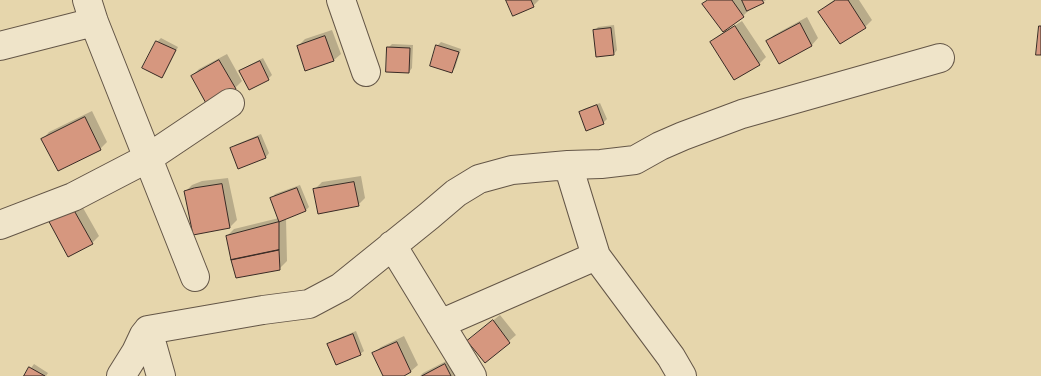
<!DOCTYPE html>
<html>
<head>
<meta charset="utf-8">
<style>
  body { margin:0 }
  canvas { display:block; background:#e6d6ac }
</style>
</head>
<body>
<canvas width="1041" height="376"></canvas>
<script>
const context = document.querySelector('canvas').getContext('2d');
context.lineJoin = 'round';
function fillPath(path, color) { context.fillStyle = color; context.fill(path, 'evenodd'); }
function strokePath(path, color, width, dash) { context.strokeStyle = color; context.lineWidth = width; context.lineCap = dash ? 'butt' : 'round'; context.setLineDash(dash || []); context.stroke(path); }
const shadow = new Path2D(`
  M 507,0 L 539,0 L 533,6 Z
  M 708,0 L 766,0 L 750,9 L 743,16 L 725,29 L 726,31 L 742,21 L 766,57 L 759,64 L 711,42 L 718,36 L 724,32 L 704,4 Z
  M 834,0 L 859,0 L 872,20 L 865,27 L 820,12 L 827,5 Z
  M 807,17 L 818,38 L 812,45 L 779,63 L 767,41 L 774,35 Z
  M 614,25 L 617,50 L 614,54 L 594,31 L 598,27 Z
  M 332,30 L 341,54 L 334,60 L 306,69 L 298,46 L 305,39 Z
  M 161,38 L 178,47 L 165,73 L 162,77 L 157,42 Z
  M 441,42 L 461,49 L 455,68 L 452,71 L 437,46 Z
  M 392,44 L 413,45 L 412,68 L 409,72 L 388,48 Z
  M 227,54 L 242,81 L 235,88 L 192,76 L 199,69 Z
  M 263,58 L 272,75 L 268,79 L 241,71 L 244,68 Z
  M 600,103 L 607,119 L 603,123 L 580,112 L 584,109 Z
  M 92,111 L 107,142 L 100,149 L 43,139 L 49,132 Z
  M 261,134 L 269,153 L 266,157 L 232,149 L 235,145 Z
  M 361,176 L 365,198 L 358,205 L 315,189 L 322,182 Z
  M 228,178 L 237,220 L 230,227 L 194,233 L 185,192 L 192,185 L 202,181 Z
  M 300,185 L 309,207 L 306,210 L 286,218 L 287,261 L 280,268 L 227,236 L 234,229 L 279,218 L 272,198 L 275,194 Z
  M 78,199 L 99,236 L 92,243 L 48,219 Z
  M 500,315 L 516,335 L 486,361 L 476,334 Z
  M 356,331 L 364,351 L 360,354 L 329,344 L 332,341 Z
  M 404,336 L 418,365 L 411,371 L 401,376 L 384,376 L 374,353 L 381,347 Z
  M 452,358 L 461,376 L 420,376 L 423,373 Z
  M 34,364 L 48,373 L 46,376 L 25,376 Z`);
const building = new Path2D(`
  M 506,0 L 531,0 L 534,7 L 513,16 Z
  M 708,0 L 732,0 L 744,17 L 723,32 L 702,4 Z
  M 742,0 L 762,0 L 764,3 L 747,11 Z
  M 836,0 L 848,0 L 866,28 L 840,44 L 818,12 Z
  M 800,23 L 812,46 L 779,64 L 766,41 Z
  M 735,26 L 760,65 L 734,80 L 710,42 Z
  M 1039,26 L 1041,26 L 1041,55 L 1036,55 Z
  M 611,28 L 614,55 L 596,57 L 593,30 Z
  M 325,36 L 334,61 L 305,71 L 297,46 Z
  M 156,41 L 176,50 L 162,78 L 142,68 Z
  M 436,45 L 459,52 L 452,73 L 430,66 Z
  M 387,47 L 410,48 L 409,73 L 386,72 Z
  M 219,60 L 236,89 L 207,105 L 191,76 Z
  M 260,61 L 269,80 L 249,90 L 239,71 Z
  M 597,105 L 604,124 L 586,131 L 579,112 Z
  M 85,117 L 101,150 L 58,171 L 41,139 Z
  M 258,137 L 266,158 L 238,169 L 230,148 Z
  M 354,182 L 359,206 L 318,214 L 313,189 Z
  M 222,184 L 230,228 L 193,235 L 184,191 L 194,188 Z
  M 297,188 L 306,211 L 279,222 L 270,198 Z
  M 71,205 L 93,244 L 68,257 L 47,218 Z
  M 279,222 L 279,250 L 231,260 L 226,236 Z
  M 279,250 L 280,270 L 236,278 L 231,260 Z
  M 493,320 L 510,343 L 485,363 L 467,341 Z
  M 353,334 L 361,355 L 336,365 L 327,344 Z
  M 397,342 L 411,372 L 404,376 L 383,376 L 372,353 Z
  M 445,364 L 451,376 L 422,376 Z
  M 29,367 L 45,376 L 24,376 Z`);
const minor = new Path2D(`
  M 87,0 L 94,22 L 195,277
  M 341,0 L 366,72
  M 0,46 L 94,22
  M 568,165 L 596,256 L 671,357 L 682,376
  M 0,225 L 73,197 L 148,158 L 230,103
  M 392,245 L 472,376
  M 440,324 L 596,256
  M 148,330 L 161,376
  M 121,376 L 136,352 L 144,335 L 148,330 L 263,310 L 309,304 L 341,287 L 429,216 L 456,193 L 479,179 L 512,170 L 568,165 L 601,164 L 635,160 L 660,146 L 683,136 L 742,114 L 940,58`);
fillPath(shadow, '#0003');
fillPath(building, '#d6977f');
strokePath(building, '#392b25', 1);
strokePath(minor, '#645647', 30);
strokePath(minor, '#efe4c9', 28);
</script>
</body>
</html>
